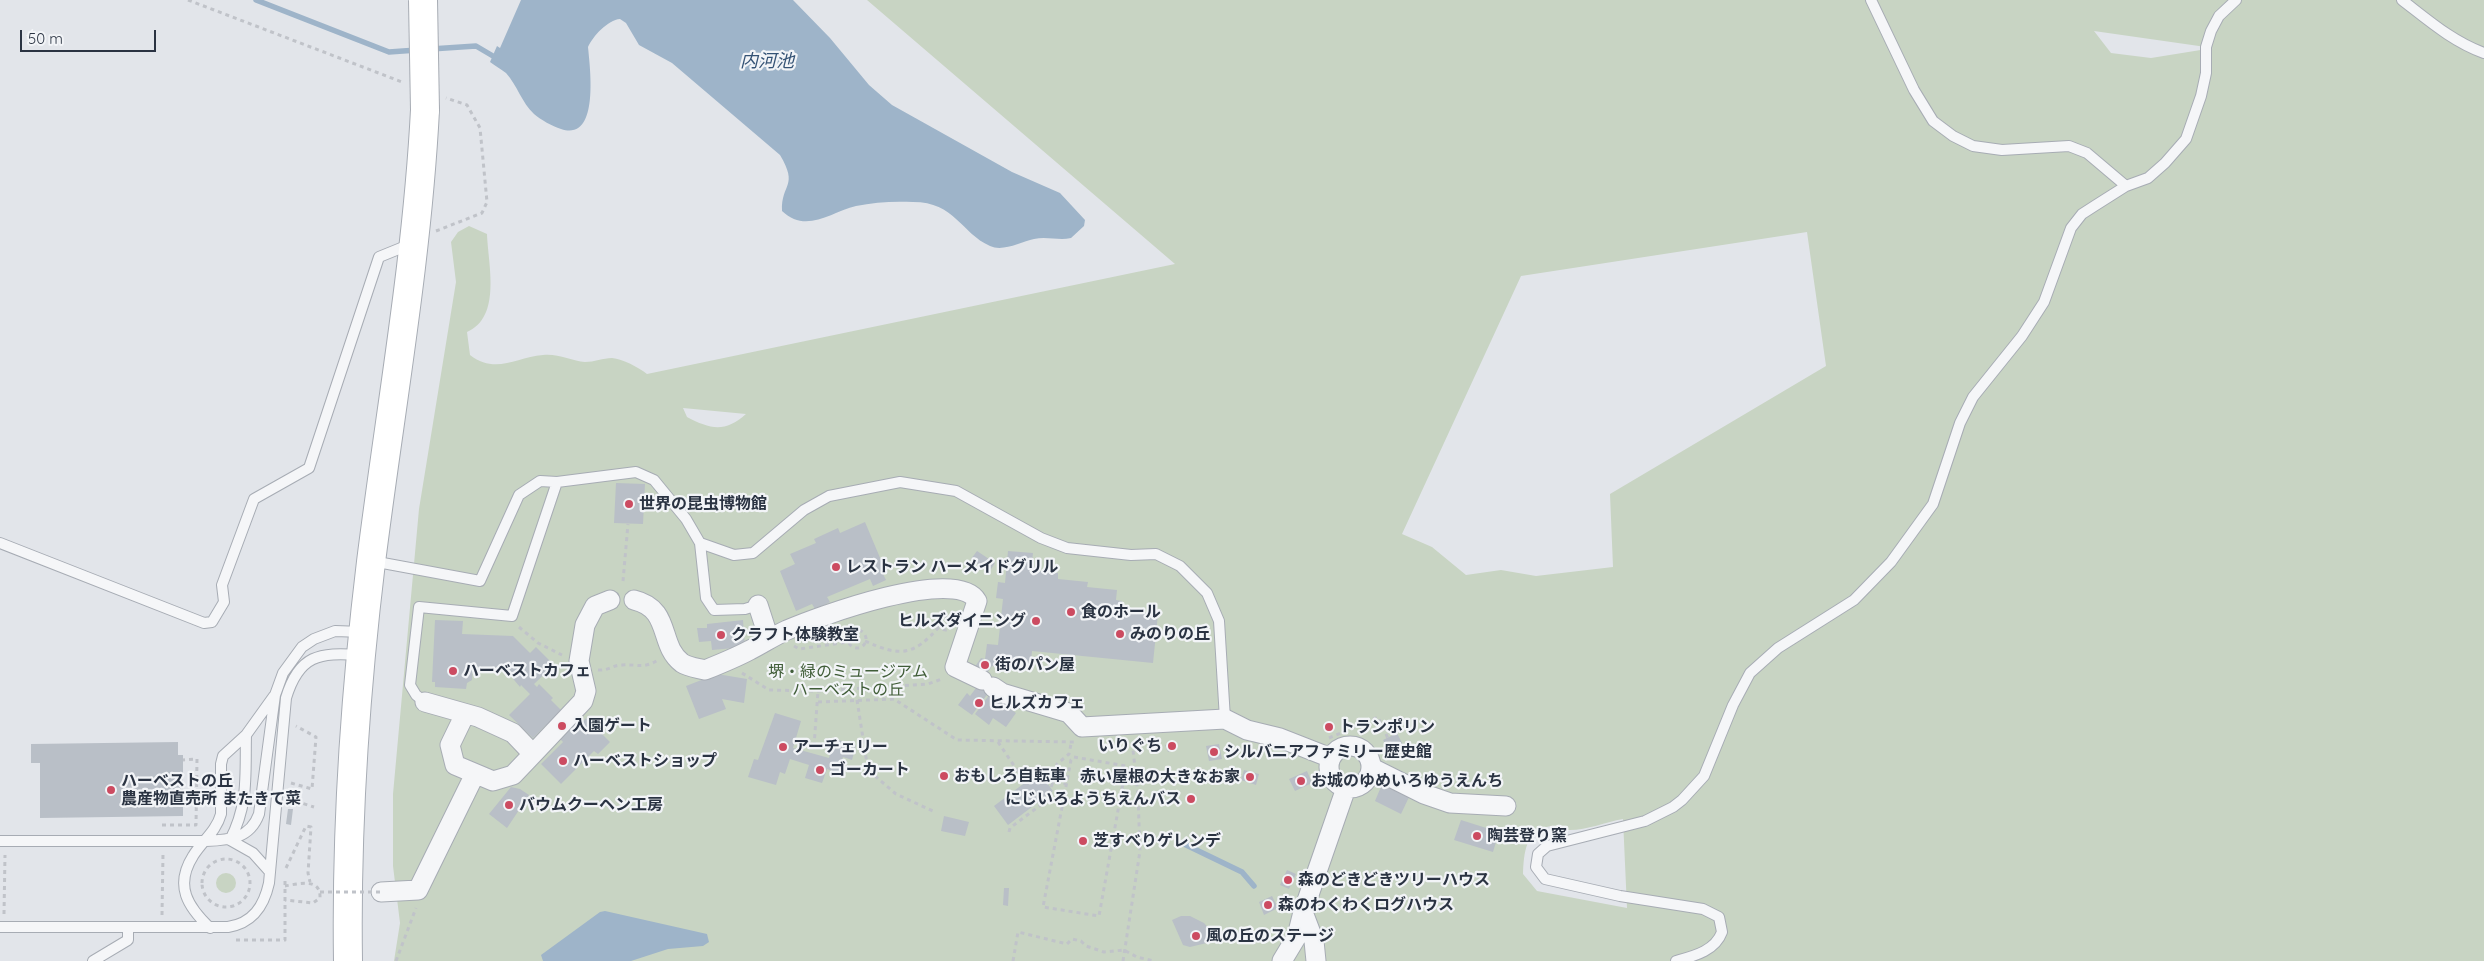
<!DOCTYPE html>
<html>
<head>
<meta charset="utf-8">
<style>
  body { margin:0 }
  #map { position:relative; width:2484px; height:961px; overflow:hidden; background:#e2e5ea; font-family:Quicksand,sans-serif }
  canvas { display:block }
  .scale { position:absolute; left:20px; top:30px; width:136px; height:22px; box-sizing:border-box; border:2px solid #2a3342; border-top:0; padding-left:6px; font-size:15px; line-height:18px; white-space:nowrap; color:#2a3342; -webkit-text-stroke:4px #f2f4f7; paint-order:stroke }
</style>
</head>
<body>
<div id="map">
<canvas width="2484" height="961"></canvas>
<div class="scale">50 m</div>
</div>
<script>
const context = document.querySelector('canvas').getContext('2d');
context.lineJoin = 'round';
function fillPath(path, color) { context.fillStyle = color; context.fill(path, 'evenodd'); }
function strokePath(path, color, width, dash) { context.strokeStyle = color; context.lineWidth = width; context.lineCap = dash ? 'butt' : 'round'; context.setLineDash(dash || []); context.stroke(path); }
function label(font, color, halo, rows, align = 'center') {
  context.font = font + ' Quicksand,"Noto Sans JP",sans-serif'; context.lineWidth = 4.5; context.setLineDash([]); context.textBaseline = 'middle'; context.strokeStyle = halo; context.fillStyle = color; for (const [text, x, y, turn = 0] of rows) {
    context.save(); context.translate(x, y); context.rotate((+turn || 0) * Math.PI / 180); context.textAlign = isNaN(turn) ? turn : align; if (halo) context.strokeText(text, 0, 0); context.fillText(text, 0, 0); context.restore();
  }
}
const green = new Path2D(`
  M 867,0 L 2484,0 L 2484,961 L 394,961 L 400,923 L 393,866 L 393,794 L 419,509 L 456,282 L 451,242 L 458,232 L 469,226 L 487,234 C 488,264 502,317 467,332 L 470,355 C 496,375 516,357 543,355 C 557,353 572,361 585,362 C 594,362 603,358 612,358 C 623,359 638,367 647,374 L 1175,264 ZM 2094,31 L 2213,48 L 2151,58 L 2111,53 ZM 1807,232 L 1826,366 L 1610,494 L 1613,567 L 1536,576 L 1501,570 L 1466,575 L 1432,547 L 1402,534 L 1521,276 ZM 683,408 L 746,414 C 725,433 710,429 687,417 ZM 1623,819 L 1627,908 L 1537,891 L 1523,874 C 1524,853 1525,830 1551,826 C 1558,825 1564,831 1570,830 C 1587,830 1606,822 1623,819 Z
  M216 883a10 10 0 1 1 20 0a10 10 0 1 1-20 0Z`);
const water = new Path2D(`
  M 521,0 L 793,0 L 830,38 L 869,85 L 892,105 L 1012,172 L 1060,193 L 1085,220 L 1084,226 L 1071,238 C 1059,241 1047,236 1034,239 C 1021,242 1003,252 990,246 C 961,233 955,202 913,202 C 895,201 874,202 856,206 C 831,212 806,234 782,211 C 781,183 799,187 780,155 L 672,63 L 639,45 L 626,23 L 620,19 C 608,20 593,36 588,47 C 590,68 600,142 561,129 C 552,126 541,120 534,114 C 522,103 517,85 506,73 C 501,69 495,66 490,62 L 497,46 L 500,48 Z
  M 605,911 L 707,934 L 709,942 L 703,946 L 668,949 L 631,961 L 543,961 L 541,955 L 600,912 Z`);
const stream = new Path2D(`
  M 256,0 L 389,52 L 417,50
  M 431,49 L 476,46 L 498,59
  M 1184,844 L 1242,872 L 1254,886`);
const building = new Path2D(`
  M 616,483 L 645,484 L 643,524 L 614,523 Z
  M 865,522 L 886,572 L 883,574 L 886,580 L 873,586 L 870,579 L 827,597 L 830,602 L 822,606 L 815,609 L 812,604 L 796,611 L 780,571 L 795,564 L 790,554 L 816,543 L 814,539 L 838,528 L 840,533 Z
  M 977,551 L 995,563 L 989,572 L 971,559 Z
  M 1008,551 L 1033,553 L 1031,570 L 1058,573 L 1058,579 L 1088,582 L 1087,587 L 1117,590 L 1116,600 L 1122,601 L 1121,610 L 1158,614 L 1153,663 L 1032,651 L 1030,671 L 992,666 L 987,673 L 997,681 L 972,715 L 958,705 L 967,693 L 970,696 L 985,676 L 974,668 L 981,658 L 985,659 L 987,644 L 998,645 L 1003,599 L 996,598 L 998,582 L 1005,583 Z
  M 435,620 L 463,621 L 462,634 L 513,636 L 530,653 L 536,647 L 554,665 L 534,684 L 537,687 L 539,684 L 553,698 L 551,700 L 578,727 L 586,718 L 610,742 L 598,754 L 594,751 L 561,784 L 541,764 L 563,742 L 546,725 L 533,738 L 509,715 L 530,694 L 521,685 L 520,687 L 504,668 L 473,667 L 472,680 L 467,683 L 466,689 L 435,687 L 435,682 L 432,682 Z
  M 743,620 L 745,647 L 712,650 L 711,641 L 699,642 L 697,628 L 707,628 L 707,624 Z
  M 717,674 L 747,679 L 744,703 L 722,699 L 726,709 L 699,719 L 686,686 Z
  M 990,694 L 1016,713 L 1006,727 L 993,718 L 989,725 L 975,714 Z
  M 775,713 L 801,721 L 793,748 L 829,758 L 830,754 L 828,753 L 832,738 L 856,745 L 852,760 L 843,757 L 838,773 L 827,769 L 822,783 L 805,778 L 809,765 L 790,759 L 785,774 L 780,772 L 776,785 L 748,777 L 754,759 L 758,760 Z
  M 1397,733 L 1404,747 L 1391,754 L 1383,740 Z
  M 1175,741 L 1178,748 L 1168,752 L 1165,745 Z
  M 178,742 L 178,755 L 183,755 L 183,816 L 40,818 L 40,763 L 31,763 L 31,744 Z
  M 1219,744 L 1222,759 L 1209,761 L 1206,746 Z
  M 1244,770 L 1259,774 L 1256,785 L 1241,780 Z
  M 1307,771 L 1312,783 L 1295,791 L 1289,779 Z
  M 1039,772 L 1053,791 L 1008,825 L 994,806 Z
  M 1383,782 L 1410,795 L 1401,814 L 1375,801 Z
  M 511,787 L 520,789 L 529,795 L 507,828 L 489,814 Z
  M 288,809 L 293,809 L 291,825 L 286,824 Z
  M 944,816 L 969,822 L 965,836 L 941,831 Z
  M 1461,820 L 1499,832 L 1493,852 L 1454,840 Z
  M 1287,870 L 1296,874 L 1289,889 L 1280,885 Z
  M 1004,888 L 1009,888 L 1008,906 L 1003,905 Z
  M 1272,896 L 1278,908 L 1264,915 L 1259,902 Z
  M 1181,916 L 1190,916 L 1204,923 L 1211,931 L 1215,941 L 1190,947 L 1183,945 L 1172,920 Z`);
const path = new Path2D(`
  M 188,0 L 402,82
  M 436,231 L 482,213 L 487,202 L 480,128 L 467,105 L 446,98
  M 623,581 L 628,524
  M939 623a7 7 0 1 1 14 0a7 7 0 1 1-14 0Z
  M 519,627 L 538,643 L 562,655
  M848 639a9 9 0 1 1 18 0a9 9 0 1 1-18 0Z
  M 865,641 C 901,657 913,656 939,627
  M 794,646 L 799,649 L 848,642
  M 598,670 C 608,671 613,665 622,665 C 638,664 644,669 658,660
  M 742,673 L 769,690 L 818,691 L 911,685 L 928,684 L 942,679
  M 857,700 L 868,770 L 896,794 L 935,812
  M 818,702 L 894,699 L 957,740 L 1074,742
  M 1329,738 L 1378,717 L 1399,762
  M 998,742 L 1019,773 L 1053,782 L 1057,764 L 1069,754 L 1071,744
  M 814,746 L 818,691
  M 1074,757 L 1126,766 L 1099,916 L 1043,907 L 1071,760 Z
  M 291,783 L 312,789 L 316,737 L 296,726
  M 292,804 L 292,800 L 314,807
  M 162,825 L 196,825 L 197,759 L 183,760
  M 1009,832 L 1010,828 L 1046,801 L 1053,782 L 1066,784
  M202 883a24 24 0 1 1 48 0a24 24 0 1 1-48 0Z
  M 286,868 L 306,826 L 311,827 L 308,873 L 310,882
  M 285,886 C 298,884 321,877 320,898 L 313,903 L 285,900
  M 4,914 L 5,855
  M 162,915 L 163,854
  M 236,940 L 285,940 L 285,880
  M 396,961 L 416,908
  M 1013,961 L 1018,932 L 1067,944 L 1072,939 L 1081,941 L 1086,946 L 1104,952 L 1124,950 L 1137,957 L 1154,961
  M 1123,961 L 1140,851 L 1138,795 L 1132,741`);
const lane = new Path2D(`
  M 1871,0 L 1914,90 L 1933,121 L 1953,136 L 1973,146 L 2002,150 L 2069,146 L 2087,153 L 2126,186
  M 2402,0 C 2428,20 2453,42 2484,53
  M 0,543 L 204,623 L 212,622 L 224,602 L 222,585 L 254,499 L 309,468 L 379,257 L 411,244
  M 700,543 L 734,555 L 753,553 L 804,510 L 829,496 L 900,482 L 956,491 L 1041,538 L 1067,548 L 1131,555 L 1156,554 L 1180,566 L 1207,593 L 1219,621 L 1225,719
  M 372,561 L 480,581 L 519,495 L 540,481 L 557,482 L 636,472 L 654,480 L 686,519 L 700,543 L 706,598 L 714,610 L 745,609 L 758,605
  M 425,702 L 416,695 L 410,685 L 419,607 L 512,616 L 557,482
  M 230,840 C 249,804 245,774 246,735
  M 230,840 L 253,853 L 270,872
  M 0,841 L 206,841 C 229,840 250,839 259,814 L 275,695 L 283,673 L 302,647 L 314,639 L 335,631 L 362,632
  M 0,927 L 228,927 C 253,923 264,906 269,883 L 286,698 C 299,655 319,652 360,655
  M 210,928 C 188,907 174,886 193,856 C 202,841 216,832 221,814 L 221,764 L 223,756 L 246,735 L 274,696
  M 93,961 L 128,940 L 128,928
  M 1676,961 C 1694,956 1715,951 1722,932 L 1719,917 L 1703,909 L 1620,896 L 1545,879 L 1536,867 L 1538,854 L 1547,846 L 1645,821 L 1673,807 L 1682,800 L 1704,776 L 1733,705 L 1750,673 L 1778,648 L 1854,600 L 1891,562 L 1933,504 L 1960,423 L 1973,397 L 2022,336 L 2044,302 L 2071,228 L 2082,214 L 2096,205 L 2126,186 L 2148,178 L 2165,163 L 2186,139 L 2201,96 L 2206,73 L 2206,47 L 2211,31 L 2219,16 L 2236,0`);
const street = new Path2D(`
  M 634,600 C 672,609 658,645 682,663 C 688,667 697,668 705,670 C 720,664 735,658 750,650 C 762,644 774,636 787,630 C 817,617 957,565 977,601 L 955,667 L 982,680
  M 758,605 L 769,639
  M 993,687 L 1002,693 L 1069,713 L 1082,727 L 1225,719 L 1247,730 L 1280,738 L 1331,758
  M 425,702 L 478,717 L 513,733 L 533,754 L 513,775 L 493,781 L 455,765 L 450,745 L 465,714
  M1329 767a21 21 0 1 1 42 0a21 21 0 1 1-42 0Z
  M 533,754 L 583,701 L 586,691 L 579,661 L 585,625 L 595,606 L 610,600
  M 1372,768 L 1424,794 L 1450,803 L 1506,806
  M 381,892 L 418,890 L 475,774
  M 1303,912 L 1314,941 L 1316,961
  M 1282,961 L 1297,936 L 1303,912 L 1346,788`);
const secondary = new Path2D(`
  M 348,961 C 346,828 355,694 371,562 C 390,410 417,263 425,110`);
const pathBridge = new Path2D(`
  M 320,892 L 381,892`);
const secondaryBridge = new Path2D(`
  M 423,0 L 425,110`);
const markers = [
  [629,504,5,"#cc4b61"],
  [836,567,5,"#cc4b61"],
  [1071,612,5,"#cc4b61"],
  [1036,621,5,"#cc4b61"],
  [1120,634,5,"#cc4b61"],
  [721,635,5,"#cc4b61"],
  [985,665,5,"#cc4b61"],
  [453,671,5,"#cc4b61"],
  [979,703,5,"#cc4b61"],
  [562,726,5,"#cc4b61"],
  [1329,727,5,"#cc4b61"],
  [1172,746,5,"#cc4b61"],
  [783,747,5,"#cc4b61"],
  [1214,752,5,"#cc4b61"],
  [563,761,5,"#cc4b61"],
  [820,770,5,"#cc4b61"],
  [944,776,5,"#cc4b61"],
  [1250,777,5,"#cc4b61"],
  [1301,781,5,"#cc4b61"],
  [111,790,5,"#cc4b61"],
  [1191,799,5,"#cc4b61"],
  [509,805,5,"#cc4b61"],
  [1477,836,5,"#cc4b61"],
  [1083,841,5,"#cc4b61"],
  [1288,880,5,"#cc4b61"],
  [1268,905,5,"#cc4b61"],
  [1196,936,5,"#cc4b61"]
];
const poiNames = [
  ["世界の昆虫博物館",639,504],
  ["レストラン ハーメイドグリル",846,567],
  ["食のホール",1081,612],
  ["ヒルズダイニング",1026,621,"right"],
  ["みのりの丘",1130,634],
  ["クラフト体験教室",731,635],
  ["街のパン屋",995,665],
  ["ハーベストカフェ",463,671],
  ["ヒルズカフェ",989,703],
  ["入園ゲート",572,726],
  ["トランポリン",1339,727],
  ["いりぐち",1162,746,"right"],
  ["アーチェリー",793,747],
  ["シルバニアファミリー歴史館",1224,752],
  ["ハーベストショップ",573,761],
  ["ゴーカート",830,770],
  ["おもしろ自転車",954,776],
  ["赤い屋根の大きなお家",1240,777,"right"],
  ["ハーベストの丘",121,781],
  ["農産物直売所 またきて菜",121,799],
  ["お城のゆめいろゆうえんち",1311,781],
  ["にじいろようちえんバス",1181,799,"right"],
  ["バウムクーヘン工房",519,805],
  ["陶芸登り窯",1487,836],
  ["芝すべりゲレンデ",1093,841],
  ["森のどきどきツリーハウス",1298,880],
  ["森のわくわくログハウス",1278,905],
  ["風の丘のステージ",1206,936]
];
const parkNames = [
  ["堺・緑のミュージアム",848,672],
  ["ハーベストの丘",848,690]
];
const waterNames = [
  ["内河池",767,62]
];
fillPath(green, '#c8d4c3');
fillPath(water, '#9eb4c9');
strokePath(stream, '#9eb4c9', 5.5);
fillPath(building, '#b9bfc7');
strokePath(lane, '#a7acb4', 12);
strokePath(street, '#a7acb4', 21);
strokePath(secondary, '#a7acb4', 30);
strokePath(path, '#c0c3c9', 3, [4, 4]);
strokePath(lane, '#f5f6f8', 10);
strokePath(street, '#f5f6f8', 19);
strokePath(secondary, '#fff', 28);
strokePath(secondaryBridge, '#a7acb4', 30, []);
strokePath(pathBridge, '#c0c3c9', 3, [4, 4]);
strokePath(secondaryBridge, '#fff', 28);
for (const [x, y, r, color] of markers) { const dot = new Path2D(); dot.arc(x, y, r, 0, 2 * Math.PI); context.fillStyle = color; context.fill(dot); strokePath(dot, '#f2f4f7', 2); }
label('bold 16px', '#2a3342', '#f2f4f7', poiNames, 'left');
label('16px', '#405d38', '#f2f4f7', parkNames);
label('italic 18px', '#355375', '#f2f4f7', waterNames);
</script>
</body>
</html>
